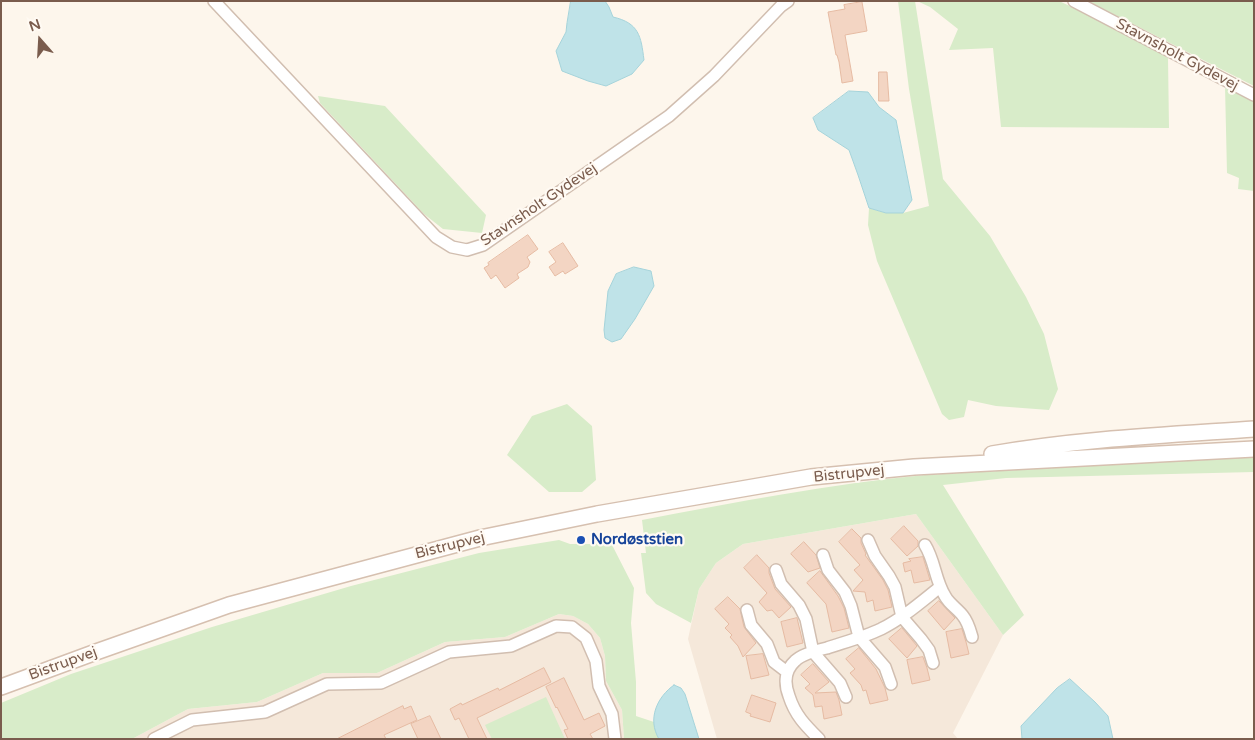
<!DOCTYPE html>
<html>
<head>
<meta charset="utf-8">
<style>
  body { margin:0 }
  #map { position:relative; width:1255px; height:740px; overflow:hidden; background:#fdf6ec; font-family:"Varela Round",sans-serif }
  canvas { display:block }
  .frame { position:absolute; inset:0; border:2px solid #7a5c4d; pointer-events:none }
  .north { position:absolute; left:15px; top:15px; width:50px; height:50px; -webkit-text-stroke:4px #fffaf3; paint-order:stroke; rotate:341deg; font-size:14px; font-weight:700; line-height:20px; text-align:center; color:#7a5c4d }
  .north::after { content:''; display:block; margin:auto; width:18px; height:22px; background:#7a5c4d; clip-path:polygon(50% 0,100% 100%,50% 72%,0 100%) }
</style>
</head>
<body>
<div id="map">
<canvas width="1255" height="740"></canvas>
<div class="frame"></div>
<div class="north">N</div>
</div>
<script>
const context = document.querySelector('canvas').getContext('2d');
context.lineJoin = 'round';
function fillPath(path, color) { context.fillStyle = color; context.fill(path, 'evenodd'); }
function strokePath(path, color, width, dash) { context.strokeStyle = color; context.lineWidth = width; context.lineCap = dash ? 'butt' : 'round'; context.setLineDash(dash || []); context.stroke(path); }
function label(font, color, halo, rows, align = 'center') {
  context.font = font + ' "Varela Round",sans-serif'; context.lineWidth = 4.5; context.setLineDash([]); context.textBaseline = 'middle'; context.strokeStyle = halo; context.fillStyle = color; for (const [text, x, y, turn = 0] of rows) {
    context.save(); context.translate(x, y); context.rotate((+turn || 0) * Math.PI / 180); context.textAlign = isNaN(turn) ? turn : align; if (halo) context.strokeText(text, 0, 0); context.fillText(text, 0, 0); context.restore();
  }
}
const residential = new Path2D(`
  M 916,514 L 1003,635 L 953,733 L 958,739 L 717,739 L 688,639 L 699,589 L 716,563 L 743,544 Z
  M 559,614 L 573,616 L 588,624 L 600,638 L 605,656 L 606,681 L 622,710 L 624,739 L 132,739 L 188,709 L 257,702 L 323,673 L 377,673 L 445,642 L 505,637 Z`);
const green = new Path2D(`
  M 898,1 L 915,1 L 943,179 L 990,236 L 1026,297 L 1044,334 L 1058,389 L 1049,410 L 996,406 L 968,400 L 964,417 L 949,420 L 942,414 L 877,261 L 868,225 L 869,208 L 886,213 L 903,213 L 929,206 L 909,89 Z
  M 917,1 L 1059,1 L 1130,34 L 1168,58 L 1169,128 L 1001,127 L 993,48 L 949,50 L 958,29 L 930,7 Z
  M 1088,1 L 1254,1 L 1254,86 Z
  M 1225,86 L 1254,101 L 1254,191 L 1238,189 L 1239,178 L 1227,173 Z
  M 318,96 L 385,106 L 486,215 L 482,233 L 443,229 L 424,214 L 320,103 Z
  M 567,404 L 592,426 L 596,480 L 582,492 L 549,492 L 507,455 L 532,416 Z
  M 1254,457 L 1254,472 L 1006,478 L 943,485 L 1024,615 L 1003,635 L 916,514 L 743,544 L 716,563 L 699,589 L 691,623 L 656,604 L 646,593 L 641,553 L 646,553 L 642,520 C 736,502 830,484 925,475 Z
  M 559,540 L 570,544 L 591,544 L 610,541 L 634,588 L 631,623 L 636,682 L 636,716 L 654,722 L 657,735 L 659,739 L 624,739 L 622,710 L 606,681 L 605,656 L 600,638 L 588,624 L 573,616 L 559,614 L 505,637 L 445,642 L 377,673 L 323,673 L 257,702 L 188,709 L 132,739 L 1,739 L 1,703 L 71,674 L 212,627 L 351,586 L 479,553 Z
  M 546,697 L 565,739 L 492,739 L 485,725 Z`);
const water = new Path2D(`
  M 571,1 L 605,1 L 609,7 L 613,17 C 639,23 641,36 644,60 L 632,74 L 606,86 L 588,81 L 562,71 L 556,51 L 566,32 L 567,23 Z
  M 849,91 L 868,92 L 879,107 L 896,120 L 912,200 L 903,213 L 886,213 L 869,208 L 858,175 L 849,150 L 818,130 L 813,118 Z
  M 634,267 L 651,271 L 654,286 L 635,319 L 621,339 L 612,342 L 605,338 L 604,330 L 608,291 L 616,274 Z
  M 1070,679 L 1095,702 L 1108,716 L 1113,739 L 1022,739 L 1021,726 L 1057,688 Z
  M 674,685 L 681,688 L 685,694 L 699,739 L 659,739 C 647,719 657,697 674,685 Z`);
const building = new Path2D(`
  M 862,2 L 867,31 L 845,35 L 853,81 L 842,83 L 839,62 L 837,55 L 836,55 L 828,12 L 845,9 L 844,5 Z
  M 879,72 L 887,72 L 889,101 L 879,101 Z
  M 528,235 L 538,249 L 527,257 L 530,262 L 528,267 L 517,274 L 519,278 L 505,288 L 496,275 L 491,279 L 484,268 L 489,265 L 488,263 Z
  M 563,243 L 578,266 L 565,274 L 563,271 L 555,276 L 549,267 L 556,262 L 549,252 Z
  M 904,526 L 918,541 L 918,546 L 907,556 L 891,539 Z
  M 852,529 L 861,538 L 861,543 L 866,554 L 865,555 L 883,580 L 888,590 L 892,607 L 875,611 L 873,600 L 867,602 L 865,592 L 853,591 L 863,580 L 854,570 L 860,565 L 839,542 Z
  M 804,542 L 816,555 L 820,568 L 808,572 L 791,554 Z
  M 757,555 L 769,568 L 769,573 L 775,589 L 791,607 L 779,618 L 772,610 L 767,611 L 759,602 L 767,593 L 744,568 Z
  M 923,557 L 930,580 L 914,583 L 911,570 L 905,572 L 903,563 L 911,561 L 909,559 Z
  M 820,571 L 838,596 L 844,608 L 849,628 L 832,632 L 826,604 L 807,583 Z
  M 728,597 L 740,609 L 744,627 L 756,643 L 743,657 L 738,646 L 730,637 L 732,635 L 725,628 L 729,624 L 715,609 Z
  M 939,601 L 955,618 L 944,630 L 928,611 Z
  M 797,618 L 803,643 L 787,647 L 781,622 Z
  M 902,628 L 917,646 L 907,658 L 889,639 Z
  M 962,629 L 966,642 L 969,654 L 951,658 L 946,632 Z
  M 859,648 L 876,669 L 885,688 L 888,700 L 870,704 L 866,690 L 863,691 L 861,685 L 850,673 L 855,669 L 846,659 Z
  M 763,654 L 769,675 L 751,679 L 746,656 Z
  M 923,657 L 927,668 L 930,680 L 912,684 L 907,660 Z
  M 813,664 L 829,682 L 815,693 L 836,692 L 839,700 L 842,715 L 824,719 L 822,706 L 815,707 L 813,695 L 805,688 L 810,684 L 801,675 Z
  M 544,668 L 551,682 L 477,718 L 487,739 L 469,739 L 459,718 L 455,720 L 450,709 L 461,703 L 462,705 L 498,688 L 499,690 Z
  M 564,678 L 584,720 L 599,713 L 605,726 L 590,734 L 593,739 L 568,739 L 564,730 L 568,729 L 557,707 L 556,708 L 546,687 Z
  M 752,695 L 776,703 L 770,722 L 750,716 L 751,714 L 746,712 Z
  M 403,706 L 404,709 L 411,706 L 417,720 L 384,735 L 386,739 L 337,739 Z
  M 430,716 L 441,739 L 418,739 L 411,724 Z`);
const street = new Path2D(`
  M 214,1 L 436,237 L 452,247 L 467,250 L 483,245 L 669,116 L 714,76 L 781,6 L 788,1
  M 1074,1 L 1254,95
  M 868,540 L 875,556 L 889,576 L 895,587 L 902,617 L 921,639 L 929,650 L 933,663
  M 925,545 C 935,561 935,580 945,596 C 949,604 958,609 963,616 C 968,622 970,630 972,637
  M 823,555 L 828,570 L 845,592 L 851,606 L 859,637 L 885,667 L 891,684
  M 776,570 L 781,584 L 799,605 L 806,619 L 813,652 L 840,683 L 846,697
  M 747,610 L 751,625 L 767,644 L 774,662 L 787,672
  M 154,739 L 192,720 L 265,712 L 327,684 L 381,683 L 449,652 L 511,646 L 556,626 L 572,627 L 586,638 L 596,661 L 599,686 L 612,714 L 615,739
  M 819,739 C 805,725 795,715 789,696 C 784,683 785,670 795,661 C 802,654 818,650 827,648 C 845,642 864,637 881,629 C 903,618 921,602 940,587`);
const secondary = new Path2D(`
  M 992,454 C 1078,439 1167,435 1254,429
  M 1,687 L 96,652 L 229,605 L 480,538 L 597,514 L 811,477 L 914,467 L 1254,449`);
const markers = [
  [581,540,5,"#1a4fb4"]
];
const streetNames = [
  ["Stavnsholt Gydevej",1177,55,28],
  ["Stavnsholt Gydevej",539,205,-34],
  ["Bistrupvej",849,474,-6],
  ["Bistrupvej",450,546,-14],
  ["Bistrupvej",63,664,-20]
];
const transitNames = [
  ["Nordøststien",591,540]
];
fillPath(residential, '#f5e8da');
fillPath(green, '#d8ecc9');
fillPath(water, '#bfe3e8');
strokePath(water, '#a5d3da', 1);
fillPath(building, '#f3d5c3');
strokePath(building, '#e6bba3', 1);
strokePath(street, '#d1beb0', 14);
strokePath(secondary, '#d6c0b0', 18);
strokePath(street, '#fff', 11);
strokePath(secondary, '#fff', 15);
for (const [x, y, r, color] of markers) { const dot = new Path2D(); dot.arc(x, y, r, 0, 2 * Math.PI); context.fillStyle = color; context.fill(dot); strokePath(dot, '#fffaf3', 2); }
label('15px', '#7a5c4d', '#fffaf3', streetNames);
label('bold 15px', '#164399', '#fffaf3', transitNames, 'left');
</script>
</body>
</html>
